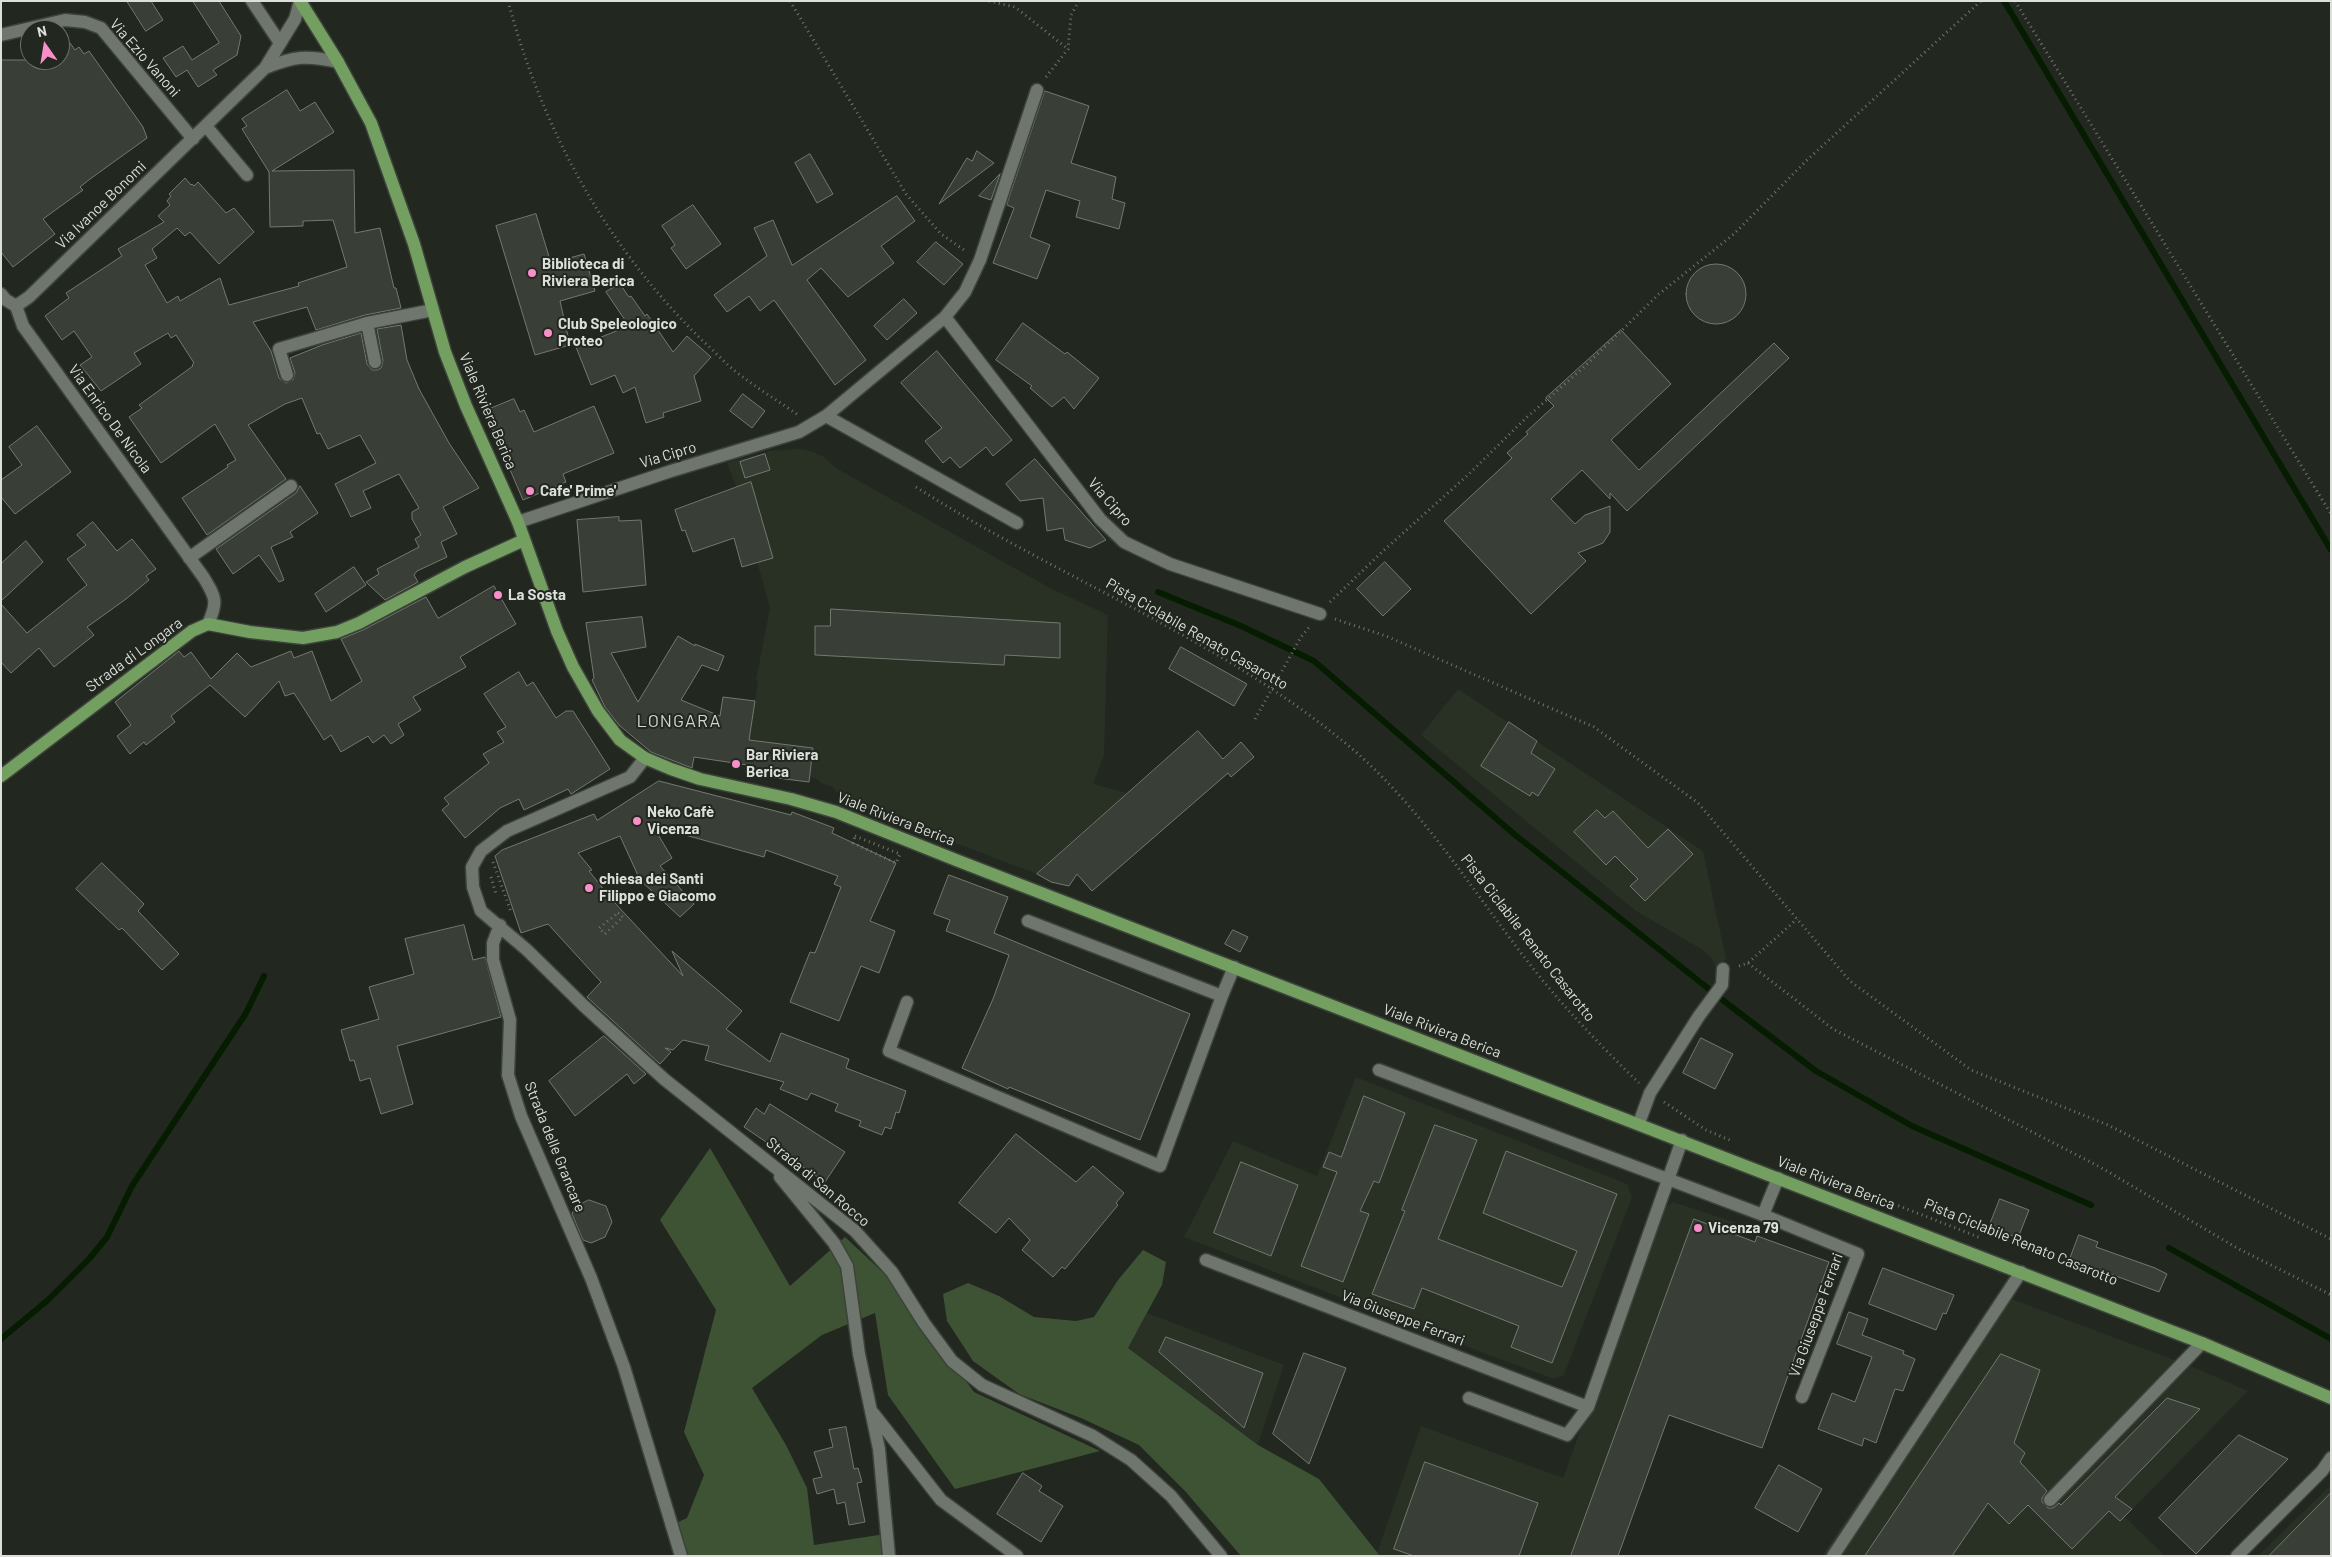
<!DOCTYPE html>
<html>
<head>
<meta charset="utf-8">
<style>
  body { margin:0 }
  #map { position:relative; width:2332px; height:1557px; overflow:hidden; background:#222720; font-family:Barlow,sans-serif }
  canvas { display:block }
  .frame { position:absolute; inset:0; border:2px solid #dcdfda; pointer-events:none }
  .north { position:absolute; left:20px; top:20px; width:50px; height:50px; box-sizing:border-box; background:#222720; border:1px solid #6c716a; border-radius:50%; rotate:347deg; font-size:14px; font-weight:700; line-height:20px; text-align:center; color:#dcdfda }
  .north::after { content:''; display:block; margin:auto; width:18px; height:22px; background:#f98fc9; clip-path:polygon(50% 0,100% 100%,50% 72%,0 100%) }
</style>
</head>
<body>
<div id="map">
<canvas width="2332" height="1557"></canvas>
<div class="frame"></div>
<div class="north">N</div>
</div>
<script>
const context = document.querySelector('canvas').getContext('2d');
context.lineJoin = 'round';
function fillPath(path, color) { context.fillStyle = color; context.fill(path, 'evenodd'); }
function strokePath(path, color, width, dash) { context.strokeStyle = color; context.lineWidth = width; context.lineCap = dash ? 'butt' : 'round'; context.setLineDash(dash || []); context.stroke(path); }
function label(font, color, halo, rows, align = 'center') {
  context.font = font + ' Barlow,sans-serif'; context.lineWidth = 4; context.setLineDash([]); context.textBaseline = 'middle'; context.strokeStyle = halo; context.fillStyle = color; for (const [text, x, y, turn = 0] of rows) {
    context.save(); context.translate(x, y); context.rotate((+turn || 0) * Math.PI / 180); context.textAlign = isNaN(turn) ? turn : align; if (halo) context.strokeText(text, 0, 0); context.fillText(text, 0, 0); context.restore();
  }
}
const built = new Path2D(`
  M 798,449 L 811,451 L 824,457 L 836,468 L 1050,588 L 1108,615 L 1104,755 L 1093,784 L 1127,793 L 1037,874 L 842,800 L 841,796 L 832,787 L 821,783 L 817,779 L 809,777 L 813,748 L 757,741 L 753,775 L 744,773 L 758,680 L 756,680 L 770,608 L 736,486 L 727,463 L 770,451 Z
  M 1458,689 L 1703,851 L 1726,959 L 1718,971 L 1712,959 L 1703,950 L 1636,911 L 1421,735 Z
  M 1356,1077 L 1627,1184 L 1632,1197 L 1564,1375 L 1554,1379 L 1489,1355 L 1184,1237 L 1233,1141 L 1317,1176 Z
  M 1673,1202 L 1737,1223 L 1694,1347 L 1615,1556 L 1380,1556 L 1377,1553 L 1421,1426 L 1563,1478 L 1660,1212 Z
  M 1998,1294 L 2193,1367 L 2248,1391 L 2125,1517 L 2165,1556 L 1822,1556 Z
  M 1147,1313 L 1284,1365 L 1258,1445 L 1128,1348 Z
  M 2331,1485 L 2331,1556 L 2258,1556 Z`);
const green = new Path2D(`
  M 710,1148 L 790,1286 L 845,1237 L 889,1278 L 974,1392 L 1100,1451 L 955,1489 L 888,1395 L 875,1313 L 822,1335 L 752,1388 L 786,1445 L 807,1488 L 814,1545 L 885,1534 L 887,1556 L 680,1556 L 674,1524 L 687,1518 L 704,1475 L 684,1432 L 716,1310 L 660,1220 Z
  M 1143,1250 L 1166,1262 L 1162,1285 L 1128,1348 L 1258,1445 L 1319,1479 L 1380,1556 L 1241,1556 L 1185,1491 L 1139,1445 L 1081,1418 L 1019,1394 L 973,1361 L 947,1321 L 943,1294 L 968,1283 L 999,1296 L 1034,1317 L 1076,1321 L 1094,1317 L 1118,1280 Z`);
const stream = new Path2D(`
  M 2004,1 L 2331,550
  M 1158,592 L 1241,626 L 1314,661 L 1514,834 L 1729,1005 L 1816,1071 L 1912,1126 L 2091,1205
  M 2169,1248 L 2331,1339
  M 1,1339 L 48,1300 L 89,1259 L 107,1237 L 132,1186 L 246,1013 L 264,976`);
const building = new Path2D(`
  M 127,1 L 151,1 L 163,20 L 146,31 Z
  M 193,1 L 219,1 L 241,36 L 237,55 L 213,70 L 217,75 L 198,87 L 187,70 L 176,77 L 163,58 L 183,46 L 192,60 L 219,43 Z
  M 70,43 L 75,50 L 79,47 L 84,54 L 89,51 L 143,127 L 147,138 L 90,179 L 80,187 L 83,190 L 43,219 L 55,234 L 13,267 L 1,252 L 1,60 L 60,60 L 60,50 Z
  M 287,90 L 300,111 L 315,102 L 334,132 L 272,171 L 354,170 L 355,233 L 380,228 L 394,288 L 396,288 L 401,308 L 365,315 L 316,330 L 307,307 L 253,322 L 271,351 L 279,378 L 286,383 L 293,380 L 295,373 L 290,358 L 322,345 L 361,333 L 367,364 L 372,370 L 377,370 L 381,368 L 383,361 L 377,329 L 401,325 L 407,360 L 419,389 L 449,443 L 479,488 L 443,507 L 457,534 L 441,542 L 447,557 L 417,571 L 414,575 L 418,582 L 385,600 L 366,582 L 379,574 L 377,569 L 419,547 L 415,539 L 421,535 L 412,519 L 412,512 L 419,508 L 399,474 L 363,491 L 371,508 L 351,517 L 335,484 L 376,463 L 360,435 L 328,449 L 320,433 L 317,434 L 302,398 L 285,404 L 248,425 L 286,479 L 207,535 L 182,498 L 228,467 L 227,465 L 236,460 L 215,424 L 161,463 L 129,417 L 142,408 L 139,405 L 193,366 L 192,365 L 194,363 L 176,335 L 171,338 L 168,333 L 134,353 L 141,364 L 101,391 L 80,365 L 92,357 L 74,331 L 62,340 L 45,316 L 69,298 L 66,293 L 122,256 L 118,249 L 164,222 L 158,216 L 170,205 L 167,201 L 171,196 L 169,194 L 185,178 L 191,185 L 192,184 L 194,186 L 198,182 L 226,213 L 234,208 L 254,232 L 219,264 L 190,232 L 185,236 L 177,228 L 152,249 L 157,258 L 145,265 L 167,303 L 178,296 L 180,301 L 220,278 L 229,305 L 299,286 L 298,283 L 347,267 L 333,220 L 303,221 L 303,226 L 270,227 L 269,172 L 242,129 L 247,126 L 242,119 Z
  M 1045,91 L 1089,106 L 1071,163 L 1116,177 L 1112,199 L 1125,203 L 1119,229 L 1076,217 L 1080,201 L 1046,190 L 1030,237 L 1050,245 L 1037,279 L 993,263 L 1014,208 L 1007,205 Z
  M 977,151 L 994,163 L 939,204 L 967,158 L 972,161 Z
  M 810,154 L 833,194 L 817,203 L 795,163 Z
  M 1000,174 L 991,200 L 979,196 Z
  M 897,196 L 915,221 L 881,246 L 894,263 L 848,297 L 821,268 L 807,280 L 866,360 L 835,385 L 774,300 L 760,311 L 749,296 L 727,312 L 714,295 L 767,256 L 754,228 L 773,220 L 792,265 Z
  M 693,205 L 721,244 L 686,269 L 671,248 L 675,245 L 662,226 Z
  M 536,214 L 551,263 L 584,254 L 595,291 L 560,301 L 570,345 L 535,355 L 496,226 Z
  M 936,242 L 963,264 L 944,285 L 917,262 Z
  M1686 294a30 30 0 1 1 60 0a30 30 0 1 1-60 0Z
  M 620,284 L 629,297 L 631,296 L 645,316 L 647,314 L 673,352 L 687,336 L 711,357 L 694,376 L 701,401 L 663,413 L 664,417 L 646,423 L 635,387 L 623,393 L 615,375 L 591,385 L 576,347 L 629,326 L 606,292 Z
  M 904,299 L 917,313 L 887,340 L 874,326 Z
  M 1023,323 L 1065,354 L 1067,352 L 1099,378 L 1074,409 L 1064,397 L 1052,407 L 1030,388 L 1032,386 L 996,360 Z
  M 1621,330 L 1671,384 L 1611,440 L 1639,470 L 1774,343 L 1789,358 L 1627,511 L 1610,493 L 1610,499 L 1582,470 L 1551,499 L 1575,524 L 1585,515 L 1610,506 L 1610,532 L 1603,543 L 1578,553 L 1586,561 L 1531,614 L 1444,521 L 1512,458 L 1507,453 L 1528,434 L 1526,432 L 1554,406 L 1546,398 Z
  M 937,351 L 1012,440 L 993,456 L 986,447 L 960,468 L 950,457 L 943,463 L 925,441 L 942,428 L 901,383 Z
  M 743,394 L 765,411 L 752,428 L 730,411 Z
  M 514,399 L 520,412 L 524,410 L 534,432 L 594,406 L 614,453 L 563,474 L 566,482 L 523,500 L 485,411 Z
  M 37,426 L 71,472 L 15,514 L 1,497 L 1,480 L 22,465 L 9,447 Z
  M 765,454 L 770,470 L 745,478 L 740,462 Z
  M 1035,459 L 1106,540 L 1090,548 L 1065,540 L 1063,528 L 1047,531 L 1043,498 L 1020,501 L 1006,484 Z
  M 751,482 L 773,558 L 742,567 L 734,538 L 693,552 L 685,530 L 682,531 L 675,510 Z
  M 300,486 L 318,513 L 290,532 L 293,537 L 271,547 L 284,580 L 279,582 L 259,555 L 233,574 L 216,549 L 296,493 Z
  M 619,517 L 619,521 L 641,520 L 646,585 L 583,592 L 577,520 Z
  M 93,522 L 117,551 L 132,539 L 156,569 L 146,576 L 149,580 L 126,599 L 87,627 L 94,635 L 54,667 L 39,648 L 11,673 L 1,662 L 1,604 L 27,633 L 87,585 L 67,559 L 86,545 L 77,535 Z
  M 26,541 L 43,562 L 1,601 L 1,564 Z
  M 1385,562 L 1411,589 L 1383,616 L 1357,589 Z
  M 354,567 L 366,585 L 326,612 L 315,594 Z
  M 494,586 L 516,624 L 460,657 L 466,667 L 413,697 L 421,710 L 398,724 L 404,735 L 391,744 L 384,735 L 373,743 L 368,736 L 341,752 L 331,735 L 324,740 L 294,693 L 285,696 L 279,681 L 245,717 L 210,685 L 171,716 L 175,722 L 146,745 L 144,742 L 130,754 L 117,736 L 131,725 L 115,702 L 179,651 L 184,657 L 191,652 L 211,679 L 237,653 L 251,667 L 291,651 L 294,658 L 312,651 L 331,701 L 362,681 L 341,639 L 363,630 L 426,597 L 438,618 Z
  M 831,609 L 1060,623 L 1060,658 L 1005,655 L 1004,665 L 815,655 L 815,626 L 830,626 Z
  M 642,617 L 646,647 L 611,653 L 638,702 L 678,636 L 695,646 L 695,644 L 724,656 L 718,671 L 702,665 L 681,700 L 720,716 L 723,697 L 755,701 L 749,740 L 813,748 L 809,782 L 753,775 L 754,766 L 694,757 L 692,768 L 651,752 L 619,725 L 605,707 L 592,680 L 594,678 L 586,623 Z
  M 1181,647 L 1247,684 L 1234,706 L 1169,669 Z
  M 519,672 L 527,686 L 533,682 L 556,718 L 566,711 L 573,711 L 610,769 L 571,794 L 568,789 L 524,810 L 519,799 L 500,808 L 465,838 L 442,810 L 449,804 L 444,798 L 489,763 L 483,754 L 504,742 L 497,732 L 506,727 L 484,694 Z
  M 1509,722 L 1537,741 L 1531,753 L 1555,769 L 1538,796 L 1532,792 L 1530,796 L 1481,766 Z
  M 1198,731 L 1223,759 L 1241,742 L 1254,757 L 1231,777 L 1228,773 L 1092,891 L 1077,874 L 1069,886 L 1051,882 L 1037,874 Z
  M 659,781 L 791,815 L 792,812 L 834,828 L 832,833 L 896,863 L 870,921 L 895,931 L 879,973 L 861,966 L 839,1021 L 790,1002 L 810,952 L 815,953 L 841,887 L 834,884 L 838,876 L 766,850 L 764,857 L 653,826 L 672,858 L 660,866 L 694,904 L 680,917 L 640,880 L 620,836 L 578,853 L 592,870 L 589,871 L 613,901 L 683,976 L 672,951 L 742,1011 L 726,1029 L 770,1062 L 781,1033 L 849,1059 L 846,1068 L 906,1091 L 899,1113 L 896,1112 L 891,1129 L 885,1127 L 882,1135 L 859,1126 L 861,1121 L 835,1111 L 838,1104 L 811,1093 L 807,1100 L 780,1089 L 784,1082 L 705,1060 L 709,1046 L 683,1040 L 673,1050 L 665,1048 L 671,1052 L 660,1064 L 587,997 L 601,982 L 548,924 L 521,933 L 495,856 L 502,850 L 594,814 L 597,820 Z
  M 1597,810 L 1605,818 L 1613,811 L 1648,848 L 1668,829 L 1693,854 L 1645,901 L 1630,886 L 1638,879 L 1615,856 L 1606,865 L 1574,832 Z
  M 102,863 L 144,904 L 138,911 L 179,954 L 162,970 L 122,928 L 119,930 L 76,889 Z
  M 949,875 L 1008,897 L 994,933 L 1190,1014 L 1140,1140 L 1009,1087 L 1008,1089 L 962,1068 L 993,999 L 1009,955 L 946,931 L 950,920 L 934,914 Z
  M 464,925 L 473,960 L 485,957 L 501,1017 L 397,1046 L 413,1104 L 381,1114 L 370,1078 L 360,1081 L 354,1060 L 350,1061 L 341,1030 L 379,1019 L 369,987 L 414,974 L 405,939 Z
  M 1233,930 L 1248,937 L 1240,952 L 1225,944 Z
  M 604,1036 L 646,1074 L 634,1084 L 627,1074 L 575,1116 L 549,1081 Z
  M 1701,1038 L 1733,1054 L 1715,1089 L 1683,1073 Z
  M 1364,1096 L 1405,1113 L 1379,1183 L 1374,1181 L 1360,1211 L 1369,1214 L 1343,1282 L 1301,1266 L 1337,1172 L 1323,1167 L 1329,1152 L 1341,1157 Z
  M 770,1104 L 845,1152 L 825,1182 L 744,1127 L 756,1108 L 764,1114 Z
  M 1435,1125 L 1477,1140 L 1438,1239 L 1562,1287 L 1577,1251 L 1483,1213 L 1506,1151 L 1617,1194 L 1552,1363 L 1511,1347 L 1519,1326 L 1422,1288 L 1414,1309 L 1372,1294 L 1405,1211 L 1402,1210 Z
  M 1016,1134 L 1076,1182 L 1093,1166 L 1124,1193 L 1116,1203 L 1118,1205 L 1065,1269 L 1062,1267 L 1053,1277 L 1022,1250 L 1030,1240 L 1009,1218 L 996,1233 L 959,1203 Z
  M 1241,1162 L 1298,1185 L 1271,1256 L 1214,1233 Z
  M 2000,1199 L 2029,1210 L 2018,1238 L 1989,1227 Z
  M 589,1200 L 606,1206 L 612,1222 L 605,1237 L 591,1243 L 583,1240 L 572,1214 L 575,1207 Z
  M 1694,1219 L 1755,1242 L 1757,1236 L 1829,1262 L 1762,1448 L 1669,1415 L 1618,1556 L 1571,1556 Z
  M 2079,1235 L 2098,1242 L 2096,1247 L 2155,1268 L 2167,1274 L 2159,1292 L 2070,1259 Z
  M 1883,1268 L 1954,1295 L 1946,1314 L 1943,1313 L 1936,1330 L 1869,1304 Z
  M 1849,1312 L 1868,1319 L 1862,1335 L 1904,1351 L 1903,1354 L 1915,1359 L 1903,1391 L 1895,1389 L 1876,1443 L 1864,1438 L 1862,1446 L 1818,1429 L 1832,1393 L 1855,1402 L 1872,1357 L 1837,1344 Z
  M 1166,1337 L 1263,1373 L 1244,1428 L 1159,1352 Z
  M 1304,1353 L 1346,1368 L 1309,1464 L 1273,1434 Z
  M 2001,1354 L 2040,1370 L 2014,1443 L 2025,1453 L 2020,1462 L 2047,1491 L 2042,1498 L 2042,1502 L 2048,1508 L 2053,1508 L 2059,1503 L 2061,1505 L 2167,1398 L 2200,1409 L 2115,1497 L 2132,1509 L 2120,1521 L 2109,1511 L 2072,1549 L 2028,1505 L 2009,1524 L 1988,1503 L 1952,1556 L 1865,1556 Z
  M 846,1427 L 854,1469 L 858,1468 L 862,1482 L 857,1483 L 865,1522 L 849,1525 L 845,1502 L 837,1504 L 834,1489 L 817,1494 L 813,1479 L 822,1477 L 814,1452 L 833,1447 L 829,1430 Z
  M 2239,1435 L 2288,1459 L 2196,1554 L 2159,1518 Z
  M 1425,1462 L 1538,1503 L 1519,1556 L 1414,1556 L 1394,1549 Z
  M 1779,1465 L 1822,1489 L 1798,1532 L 1755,1508 Z
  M 1023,1473 L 1042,1486 L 1039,1491 L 1063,1506 L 1041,1542 L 997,1514 Z
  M 2331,1493 L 2331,1556 L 2269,1556 Z`);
const path = new Path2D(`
  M 508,1 C 542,129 607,248 702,340 C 713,350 724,362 735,371 C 755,387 777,400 798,415
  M 790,1 L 906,194 L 941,234 L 967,252
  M 989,1 L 1015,7 L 1068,49
  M 2015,1 L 2331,514
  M 1046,77 L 1068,49 L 1071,15 L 1079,1
  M 916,487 C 1058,578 1220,638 1350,747 C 1428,813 1480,904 1544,982 C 1574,1018 1606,1051 1639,1083
  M 1330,602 L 1382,552 L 1469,474 L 1526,418 L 1583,368 L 1659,294 L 1734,234 L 1806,161 L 1981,1
  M 1335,619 L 1386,636 L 1594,727 L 1698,803 L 1850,981 L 1971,1070 L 2108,1125 L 2331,1239
  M 1255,719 L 1301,637 L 1310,626
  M 855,836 L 900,854 L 896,863 L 853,843 Z
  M 493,862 L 511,912
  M 491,877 L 496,894
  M 618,913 L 623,917 L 605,934 L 599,928 Z
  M 1748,963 L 1833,1029 L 2100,1167 L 2237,1248 L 2331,1295
  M 1739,966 L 1748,963 L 1797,919
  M 1664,1102 L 1706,1130 L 1732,1141
  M 1889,1202 L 1981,1238`);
const minor = new Path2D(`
  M 252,1 L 280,43
  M 1,35 L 65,20 L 85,22 L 101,28 L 193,139
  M 265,68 C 295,56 306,55 338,62
  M 206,126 L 247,175
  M 1,294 L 6,300 L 16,306 L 23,326 L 204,578 C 216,598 218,602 208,624
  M 16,306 L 29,297 L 265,68 L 295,19 L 300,1
  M 945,317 L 1100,519 L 1124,542 L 1170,564 L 1320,614
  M 367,323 L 375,362
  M 287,375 L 279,349 L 367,323 L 433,310
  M 826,416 L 1017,523
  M 518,522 L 671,471 L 799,432 L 826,416 L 945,317 L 965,292 L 980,260 L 1037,90
  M 189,558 L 291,486
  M 645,758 L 630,777 L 507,831 L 481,851 L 472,867 L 473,887 L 481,911 L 527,950 L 583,1005 L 664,1079 L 855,1231 L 892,1272 L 924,1323 L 952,1361 L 982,1385 L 1093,1436 L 1131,1460 L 1171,1496 L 1221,1556
  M 500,925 L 493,943 L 493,960 L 510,1020 L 508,1075 L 521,1116 L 591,1278 L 624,1367 L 681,1556
  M 1222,996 L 1234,967
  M 907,1002 L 889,1051 L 1160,1166 L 1222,996 L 1028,921
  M 1379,1070 L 1763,1215 L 1858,1254 L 1802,1397
  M 1639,1123 L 1650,1093 L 1699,1016 L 1722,985 L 1723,969
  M 780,1177 L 834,1243 L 847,1266 L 859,1354 L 879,1449 L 889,1556
  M 1763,1215 L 1778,1178
  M 1206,1260 L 1588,1407
  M 1469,1398 L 1567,1435 L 1588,1407 L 1682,1140
  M 873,1413 L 941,1500 L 1017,1556
  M 2050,1500 L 2202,1343
  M 1833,1556 L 2021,1272
  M 2237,1556 L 2322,1471 L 2331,1458`);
const major = new Path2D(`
  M 300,1 L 338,62 L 371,123 L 414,244 L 445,352 L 466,406 L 518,522 L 557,631 L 573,667 L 598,711 L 620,740 L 645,758 L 671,769 L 700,779 L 791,799 L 836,812 L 956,860 L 2202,1343 L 2331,1398
  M 1,776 L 192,631 L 208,624 L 250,632 L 303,638 L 337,632 L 359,623 L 465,567 L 524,540`);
const markers = [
  [532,273,5,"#f98fc9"],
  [548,333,5,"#f98fc9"],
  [530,491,5,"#f98fc9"],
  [498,595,5,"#f98fc9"],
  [736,764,5,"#f98fc9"],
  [637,821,5,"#f98fc9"],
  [589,888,5,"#f98fc9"],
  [1698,1228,5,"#f98fc9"]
];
const streetNames = [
  ["Via Ezio Vanoni",145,58,49],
  ["Via Ivanoe Bonomi",101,205,-44],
  ["Viale Riviera Berica",488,411,67],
  ["Via Enrico De Nicola",110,419,54],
  ["Via Cipro",668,455,-17],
  ["Via Cipro",1110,502,49],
  ["Pista Ciclabile Renato Casarotto",1197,634,30],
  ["Strada di Longara",134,655,-36],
  ["Viale Riviera Berica",896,819,21],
  ["Pista Ciclabile Renato Casarotto",1528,938,52],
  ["Viale Riviera Berica",1442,1031,21],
  ["Strada delle Grancare",555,1147,68],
  ["Strada di San Rocco",818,1182,40],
  ["Viale Riviera Berica",1836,1183,21],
  ["Pista Ciclabile Renato Casarotto",2021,1242,22],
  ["Via Giuseppe Ferrari",1816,1315,-70],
  ["Via Giuseppe Ferrari",1403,1318,21]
];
const poiNames = [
  ["Biblioteca di",542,264],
  ["Riviera Berica",542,281],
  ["Club Speleologico",558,324],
  ["Proteo",558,341],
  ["Cafe' Prime'",540,491],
  ["La Sosta",508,595],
  ["Bar Riviera",746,755],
  ["Berica",746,772],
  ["Neko Cafè",647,812],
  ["Vicenza",647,829],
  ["chiesa dei Santi",599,879],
  ["Filippo e Giacomo",599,896],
  ["Vicenza 79",1708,1228]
];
const quarterNames = [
  ["LONGARA",679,721]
];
fillPath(built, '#283124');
fillPath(green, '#3d5334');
strokePath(stream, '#051c00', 6);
fillPath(building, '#393e36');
strokePath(building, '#737970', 1);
strokePath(minor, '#3d423b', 15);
strokePath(major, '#3d423b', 15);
strokePath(path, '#71756f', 3, [1, 4]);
strokePath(minor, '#6f766d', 12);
strokePath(major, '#739f60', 12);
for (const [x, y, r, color] of markers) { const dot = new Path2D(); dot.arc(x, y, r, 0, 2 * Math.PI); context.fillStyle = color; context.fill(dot); strokePath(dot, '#222720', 2); }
label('15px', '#dcdfda', '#222720', streetNames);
label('bold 15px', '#dcdfda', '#222720', poiNames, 'left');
context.letterSpacing = '1px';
label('18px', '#d1d8ce', '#222720', quarterNames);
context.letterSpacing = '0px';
</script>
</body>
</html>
